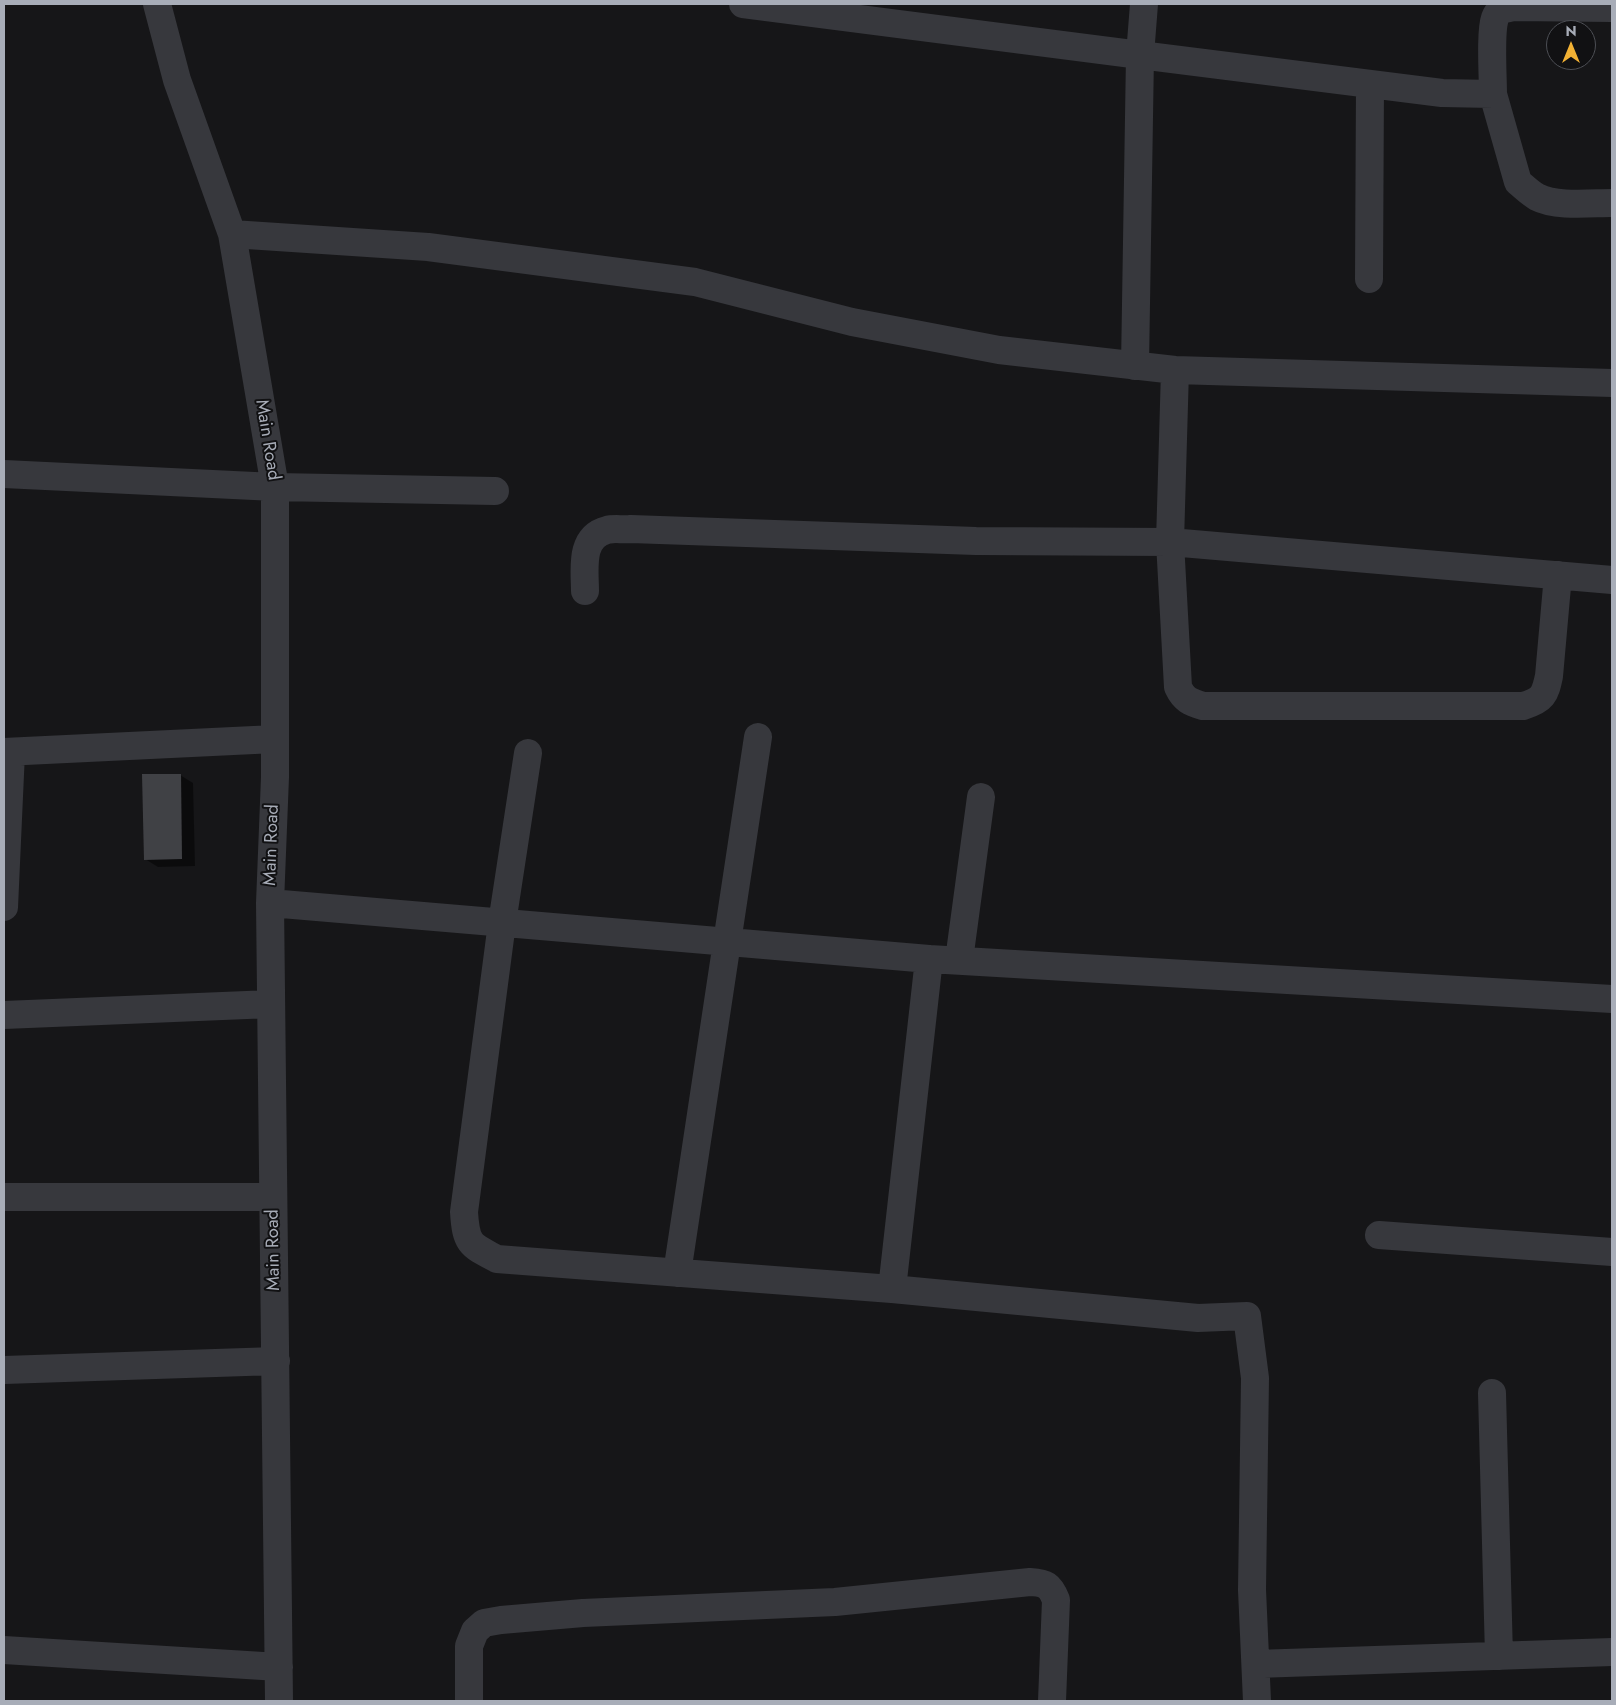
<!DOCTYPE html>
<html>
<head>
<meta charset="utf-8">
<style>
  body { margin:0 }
  #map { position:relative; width:1616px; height:1705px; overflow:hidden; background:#161618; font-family:Jost,sans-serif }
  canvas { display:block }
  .frame { position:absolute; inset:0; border:5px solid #a8adb8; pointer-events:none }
  .north { position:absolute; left:1546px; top:20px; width:50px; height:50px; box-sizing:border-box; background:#111113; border:1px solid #4d4f55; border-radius:50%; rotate:0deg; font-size:14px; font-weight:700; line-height:20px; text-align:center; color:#a8adb8 }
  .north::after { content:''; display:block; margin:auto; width:18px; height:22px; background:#f2b134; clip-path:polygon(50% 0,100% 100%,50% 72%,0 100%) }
</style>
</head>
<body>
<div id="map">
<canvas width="1616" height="1705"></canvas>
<div class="frame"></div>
<div class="north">N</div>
</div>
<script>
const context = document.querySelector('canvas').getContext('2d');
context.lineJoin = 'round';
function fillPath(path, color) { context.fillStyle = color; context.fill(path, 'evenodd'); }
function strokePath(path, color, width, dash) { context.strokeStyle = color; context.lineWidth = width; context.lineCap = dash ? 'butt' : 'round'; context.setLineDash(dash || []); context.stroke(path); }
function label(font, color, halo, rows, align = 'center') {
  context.font = font + ' Jost,sans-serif'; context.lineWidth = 4; context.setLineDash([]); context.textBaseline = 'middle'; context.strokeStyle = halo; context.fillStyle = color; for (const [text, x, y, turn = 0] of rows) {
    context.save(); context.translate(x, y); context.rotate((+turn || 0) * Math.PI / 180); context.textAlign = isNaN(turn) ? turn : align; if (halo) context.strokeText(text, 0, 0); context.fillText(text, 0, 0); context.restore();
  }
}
const shadow = new Path2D(`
  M 180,775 L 193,783 L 195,866 L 158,867 L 145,859 Z`);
const building = new Path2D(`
  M 142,774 L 181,774 L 182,859 L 144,860 Z`);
const minor = new Path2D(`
  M 157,4 L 177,80 L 232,234 L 275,487 L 275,777 L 270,903 L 279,1701
  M 743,4 L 1140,55 L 1135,366
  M 1144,4 L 1140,55 L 1442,93 L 1493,94 C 1493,77 1490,32 1495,18 C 1498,9 1506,9 1514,7 L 1612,8
  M 1493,94 L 1518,182 C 1524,187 1530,193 1537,197 C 1556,207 1591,203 1612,203
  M 232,234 L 428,247 L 695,282 L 852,322 L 999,350 L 1175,370 L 1612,383
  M 1369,279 L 1370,84
  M 1175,370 L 1170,542 L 1612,580
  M 4,474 L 275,487 L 495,491
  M 585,591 C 585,570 579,537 607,530 C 614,528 623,530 631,529 L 976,541 L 1170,542 L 1178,687 C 1184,700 1190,702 1203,706 L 1523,706 C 1543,700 1545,695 1549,676 L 1558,575
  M 4,752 L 275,739
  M 528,753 L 502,923 L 464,1212 C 466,1244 470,1245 497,1259 L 892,1289 L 1198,1318 L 1247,1316 L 1255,1378 L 1252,1590 L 1257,1701
  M 270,903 L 929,959 L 1612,999
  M 4,907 L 11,752
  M 959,960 L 981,797
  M 4,1015 L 271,1004
  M 4,1197 L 273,1197
  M 1379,1235 L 1612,1252
  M 677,1273 L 758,737
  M 892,1289 L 929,959
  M 4,1370 L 276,1361
  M 1492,1393 L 1499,1656
  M 4,1650 L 279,1667
  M 1256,1664 L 1612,1652
  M 469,1701 L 469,1646 L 475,1631 L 484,1623 L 501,1620 L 583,1613 L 835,1602 L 1030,1582 C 1046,1583 1050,1585 1056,1600 L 1052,1701`);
const streetNames = [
  ["Main Road",267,440,81],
  ["Main Road",272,845,-88],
  ["Main Road",274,1250,-91]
];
fillPath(shadow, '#0007');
fillPath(building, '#404145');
strokePath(minor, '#37383d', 28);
label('18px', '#a8adb8', '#111113', streetNames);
</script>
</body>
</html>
